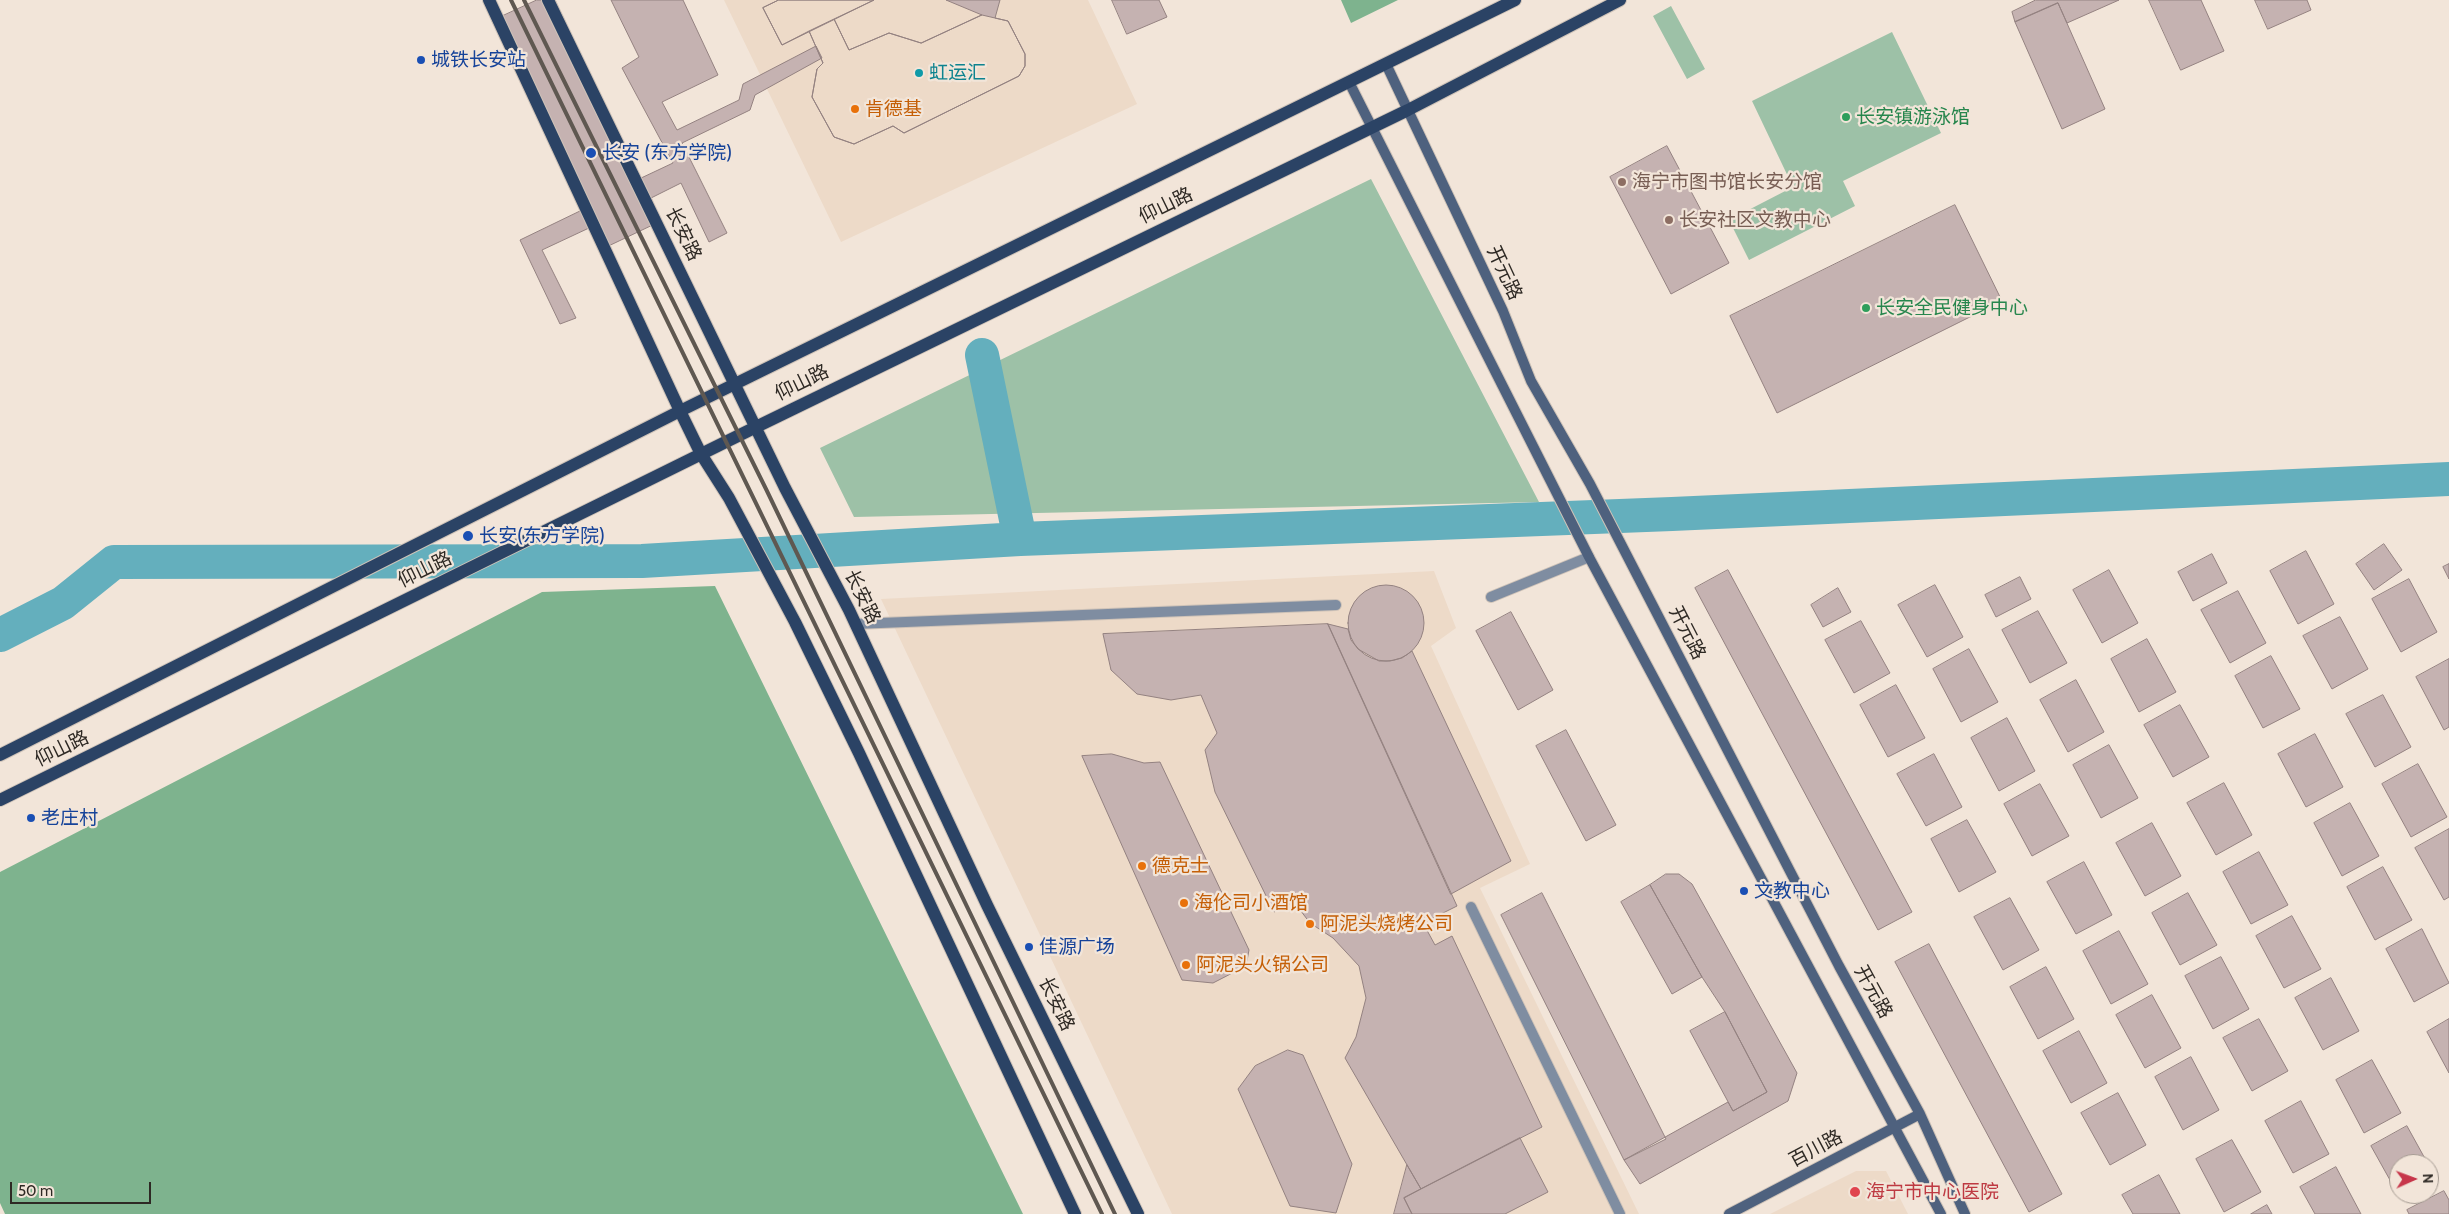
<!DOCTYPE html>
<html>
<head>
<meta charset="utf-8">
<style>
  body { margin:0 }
  #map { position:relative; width:2449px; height:1214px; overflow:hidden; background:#f2e5d9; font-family:Cabin,sans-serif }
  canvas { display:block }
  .north { position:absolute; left:2389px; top:1154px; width:50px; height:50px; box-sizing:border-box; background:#f2e5d9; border:1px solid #a49a91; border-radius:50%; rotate:88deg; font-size:14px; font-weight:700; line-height:20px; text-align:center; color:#2e2924 }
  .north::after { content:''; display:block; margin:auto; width:18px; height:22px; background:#c7364a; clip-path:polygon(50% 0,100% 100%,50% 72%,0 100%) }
  .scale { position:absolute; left:10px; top:1182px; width:141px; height:22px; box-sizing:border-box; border:2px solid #2e2924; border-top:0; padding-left:6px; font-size:15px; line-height:18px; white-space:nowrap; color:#2e2924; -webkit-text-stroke:4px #f2e5d9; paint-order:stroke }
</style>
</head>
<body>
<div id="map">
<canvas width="2449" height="1214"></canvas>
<div class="north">N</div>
<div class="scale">50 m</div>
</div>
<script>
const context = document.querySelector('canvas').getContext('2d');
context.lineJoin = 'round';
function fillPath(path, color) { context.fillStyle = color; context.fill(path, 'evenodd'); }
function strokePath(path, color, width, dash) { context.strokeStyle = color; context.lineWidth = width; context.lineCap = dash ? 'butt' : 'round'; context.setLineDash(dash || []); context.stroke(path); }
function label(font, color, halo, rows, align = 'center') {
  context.font = font + ' Cabin,"Noto Sans SC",sans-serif'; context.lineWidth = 4.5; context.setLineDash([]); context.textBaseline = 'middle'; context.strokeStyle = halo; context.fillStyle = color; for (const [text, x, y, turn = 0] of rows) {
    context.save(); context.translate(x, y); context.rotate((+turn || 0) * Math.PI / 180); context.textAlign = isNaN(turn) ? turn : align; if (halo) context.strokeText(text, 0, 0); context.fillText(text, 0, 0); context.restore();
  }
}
const built = new Path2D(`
  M 724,0 L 1088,0 L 1137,104 L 841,242 Z
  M 1434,571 L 1456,628 L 1431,646 L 1530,864 L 1480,888 L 1639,1214 L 1172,1214 L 881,599 Z
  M 1856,1171 L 1886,1171 L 1908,1214 L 1770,1214 Z`);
const green = new Path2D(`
  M 1671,6 L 1705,69 L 1687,79 L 1653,16 Z
  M 1892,32 L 1941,133 L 1843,181 L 1855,206 L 1749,260 L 1729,220 L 1793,187 L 1752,101 Z
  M 1371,179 L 1539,502 L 854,517 L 820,448 Z`);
const forest = new Path2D(`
  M 1341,0 L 1398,0 L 1351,23 Z
  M 715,586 L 1023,1214 L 5,1214 L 0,1203 L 0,872 L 542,592 Z`);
const river = new Path2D(`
  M 982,355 L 1020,539
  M 0,635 L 63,603 L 114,562 L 642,561 L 1020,539 L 1672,514 L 2449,479`);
const building = new Path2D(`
  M 537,0 L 555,0 L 639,179 L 673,163 L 622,68 L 639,57 L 611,0 L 683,0 L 718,75 L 662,102 L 677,130 L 739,100 L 743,84 L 816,46 L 822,58 L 755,95 L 750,110 L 682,143 L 727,233 L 709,242 L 681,183 L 651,198 L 661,221 L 600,250 L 589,228 L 542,250 L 576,318 L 560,324 L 520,240 L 582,210 L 492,21 Z
  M 779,0 L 874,0 L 834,19 L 849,50 L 889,33 L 921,43 L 982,15 L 946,0 L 1000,0 L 995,18 L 1008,21 L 1025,54 L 1025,66 L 1019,76 L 904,133 L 893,126 L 854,144 L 834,137 L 812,97 L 817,69 L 823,63 L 809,31 L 782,45 L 763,8 Z
  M 779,0 L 874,0 L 782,45 L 763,8 Z
  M 1112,0 L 1159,0 L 1167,17 L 1127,34 Z
  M 2036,0 L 2119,0 L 2067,23 L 2058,3 L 2015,22 L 2012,12 Z
  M 2149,0 L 2201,0 L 2224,51 L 2181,70 Z
  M 2255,0 L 2307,0 L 2311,10 L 2268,29 Z
  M 2058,3 L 2105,109 L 2062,129 L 2015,22 Z
  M 982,15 L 1008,21 L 1025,54 L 1025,66 L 1019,76 L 904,133 L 893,126 L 854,144 L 834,137 L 812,97 L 817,69 L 823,63 L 809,31 L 834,19 L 849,50 L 889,33 L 921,43 Z
  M 1667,146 L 1729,263 L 1671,294 L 1610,177 Z
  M 1955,205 L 2002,301 L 1777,413 L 1730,316 Z
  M 2384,544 L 2402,570 L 2374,590 L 2356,564 Z
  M 2306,551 L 2334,604 L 2298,624 L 2270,571 Z
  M 2212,554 L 2227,583 L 2193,601 L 2178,572 Z
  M 2449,564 L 2449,579 L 2443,567 Z
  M 1728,570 L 1912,912 L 1878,930 L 1695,588 Z
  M 2109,570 L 2138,623 L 2102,643 L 2073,590 Z
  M 2020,577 L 2031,599 L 1996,617 L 1985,595 Z
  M 2409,579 L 2437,632 L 2401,652 L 2372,599 Z
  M 1935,585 L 1963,637 L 1927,657 L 1898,605 Z
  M1348 623a38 38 0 1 1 76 0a38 38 0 1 1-76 0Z
  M 1838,588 L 1851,612 L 1823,627 L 1811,605 Z
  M 2238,591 L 2266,643 L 2230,663 L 2201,610 Z
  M 2038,611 L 2067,663 L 2030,683 L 2002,630 Z
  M 1511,612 L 1553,690 L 1518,710 L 1476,631 Z
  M 2340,617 L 2368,669 L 2332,689 L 2303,636 Z
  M 1861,621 L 1890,673 L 1854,693 L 1825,640 Z
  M 1328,624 L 1457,906 L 1423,923 L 1435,945 L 1452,936 L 1542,1127 L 1421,1189 L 1345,1058 L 1356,1037 L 1366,998 L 1359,966 L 1333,938 L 1310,923 L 1294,902 L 1274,912 L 1215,792 L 1205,750 L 1217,733 L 1201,695 L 1171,700 L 1137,694 L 1111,670 L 1103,634 Z
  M 1328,624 L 1348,629 L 1351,640 L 1358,649 L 1379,661 L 1390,661 L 1402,658 L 1412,651 L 1511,861 L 1451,894 Z
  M 2147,639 L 2176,692 L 2139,712 L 2111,659 Z
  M 1969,649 L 1998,702 L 1961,722 L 1933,669 Z
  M 2271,656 L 2300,709 L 2263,728 L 2235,676 Z
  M 2449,659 L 2449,727 L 2444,730 L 2416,677 Z
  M 2076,680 L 2104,732 L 2068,752 L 2040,700 Z
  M 1896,685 L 1925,738 L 1888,757 L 1860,705 Z
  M 2383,695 L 2411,747 L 2375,767 L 2346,714 Z
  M 2180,705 L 2209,757 L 2173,777 L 2144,725 Z
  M 2007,718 L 2035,771 L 1999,791 L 1971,738 Z
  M 1566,730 L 1616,825 L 1586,841 L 1536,746 Z
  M 2315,734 L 2343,787 L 2306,807 L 2278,754 Z
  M 2109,745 L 2138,798 L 2101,818 L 2073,765 Z
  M 1112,754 L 1144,763 L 1160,762 L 1249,950 L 1246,966 L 1213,983 L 1182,980 L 1082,756 Z
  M 1934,754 L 1962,807 L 1926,826 L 1897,774 Z
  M 2418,764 L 2447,817 L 2411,837 L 2382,784 Z
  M 2224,783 L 2252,835 L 2216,855 L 2187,803 Z
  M 2040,784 L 2069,836 L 2032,856 L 2004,804 Z
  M 2350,803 L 2379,856 L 2342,876 L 2314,823 Z
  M 1967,820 L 1996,872 L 1959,892 L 1931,839 Z
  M 2152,823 L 2181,876 L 2145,896 L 2116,843 Z
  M 2449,829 L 2449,897 L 2444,900 L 2415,848 Z
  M 2259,852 L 2288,905 L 2251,924 L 2223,872 Z
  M 2084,862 L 2112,915 L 2076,934 L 2047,882 Z
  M 2383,867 L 2412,920 L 2375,940 L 2347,887 Z
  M 1666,874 L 1679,874 L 1692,884 L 1797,1073 L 1788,1101 L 1640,1184 L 1624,1160 L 1728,1102 L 1733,1111 L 1767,1092 L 1725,1012 L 1702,977 L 1650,885 Z
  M 1650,885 L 1702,977 L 1672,994 L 1621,902 Z
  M 1542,893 L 1666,1139 L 1624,1160 L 1501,915 Z
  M 2188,893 L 2217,945 L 2180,965 L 2152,913 Z
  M 2010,898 L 2039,950 L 2003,970 L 1974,917 Z
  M 2292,916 L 2321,969 L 2284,988 L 2256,936 Z
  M 2422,929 L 2449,983 L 2414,1002 L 2386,949 Z
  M 2119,931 L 2148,984 L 2111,1004 L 2083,951 Z
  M 1929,944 L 2062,1194 L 2029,1212 L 1895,962 Z
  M 2221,957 L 2249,1009 L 2213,1029 L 2185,976 Z
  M 2046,967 L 2074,1019 L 2038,1039 L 2010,987 Z
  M 2331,978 L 2359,1031 L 2323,1050 L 2295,998 Z
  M 2152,995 L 2181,1048 L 2145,1068 L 2116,1015 Z
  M 1725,1012 L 1767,1092 L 1733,1111 L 1690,1031 Z
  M 2259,1019 L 2288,1071 L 2252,1091 L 2223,1038 Z
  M 2449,1019 L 2449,1073 L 2427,1032 Z
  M 2079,1031 L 2107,1083 L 2071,1103 L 2043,1051 Z
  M 1288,1050 L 1303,1055 L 1352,1164 L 1336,1213 L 1290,1206 L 1238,1089 L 1255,1066 Z
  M 2191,1057 L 2219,1110 L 2183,1130 L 2155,1077 Z
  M 2372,1060 L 2401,1113 L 2364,1133 L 2336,1080 Z
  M 2118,1093 L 2146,1145 L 2110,1165 L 2081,1113 Z
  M 2301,1101 L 2329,1154 L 2293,1173 L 2265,1121 Z
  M 2407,1126 L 2428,1164 L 2399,1164 L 2399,1194 L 2407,1194 L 2400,1198 L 2371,1146 Z
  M 1520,1138 L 1548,1192 L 1505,1214 L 1412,1214 L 1404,1198 Z
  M 2232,1140 L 2261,1192 L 2224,1212 L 2196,1159 Z
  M 1407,1165 L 1421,1189 L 1404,1198 L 1412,1214 L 1394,1214 Z
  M 2429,1166 L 2436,1179 L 2429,1182 Z
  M 2336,1167 L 2361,1214 L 2315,1214 L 2300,1187 Z
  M 2159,1175 L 2180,1214 L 2133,1214 L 2122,1195 Z
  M 2444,1191 L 2449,1200 L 2449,1214 L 2409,1214 L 2407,1210 Z
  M 2267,1205 L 2272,1214 L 2251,1214 Z`);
const street = new Path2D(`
  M 1491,597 L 1589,557
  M 855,624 L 1336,605
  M 1471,907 L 1620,1214`);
const secondary = new Path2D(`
  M 1386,64 L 1503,311 L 1531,381 L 1590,484 L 1839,966 L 1920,1114 L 1965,1214
  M 1349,82 L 1589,557 L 1941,1214
  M 1729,1214 L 1920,1114`);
const primary = new Path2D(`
  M 489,0 L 680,411 L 701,454 L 729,498 L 795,622 L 859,753 L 1075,1214
  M 548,0 L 785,488 L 849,610 L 987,905 L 1138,1214
  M 0,755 L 680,411 L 1515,0
  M 0,800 L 756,427 L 1408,110 L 1620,0`);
const rail = new Path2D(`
  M 511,0 L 1102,1214
  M 524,0 L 766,489 L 1115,1214`);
const markers = [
  [421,60,5,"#1a4fb4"],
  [919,73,5,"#0f9aa8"],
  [855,109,5,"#e8710a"],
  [1846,117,5,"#2e9e5b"],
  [591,153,6,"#1a4fb4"],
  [1622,182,5,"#8d6e63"],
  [1669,220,5,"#8d6e63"],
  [1866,308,5,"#2e9e5b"],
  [468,536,6,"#1a4fb4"],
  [31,818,5,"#1a4fb4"],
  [1142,866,5,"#e8710a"],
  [1744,891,5,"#1a4fb4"],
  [1184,903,5,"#e8710a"],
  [1310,924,5,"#e8710a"],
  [1029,947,5,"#1a4fb4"],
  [1186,965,5,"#e8710a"],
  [1855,1192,6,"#e0444e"]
];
const transitNames = [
  ["城铁长安站",431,60],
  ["长安 (东方学院)",602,153],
  ["长安(东方学院)",479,536],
  ["老庄村",41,818],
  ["文教中心",1754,891],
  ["佳源广场",1039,947]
];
const cultureNames = [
  ["虹运汇",929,73]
];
const foodNames = [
  ["肯德基",865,109],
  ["德克士",1152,866],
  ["海伦司小酒馆",1194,903],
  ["阿泥头烧烤公司",1320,924],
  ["阿泥头火锅公司",1196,965]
];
const leisureNames = [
  ["长安镇游泳馆",1856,117],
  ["长安全民健身中心",1876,308]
];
const educationNames = [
  ["海宁市图书馆长安分馆",1632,182],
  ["长安社区文教中心",1679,220]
];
const streetNames = [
  ["仰山路",1166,206,-26],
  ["长安路",683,234,64],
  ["开元路",1504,273,65],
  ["仰山路",802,383,-26],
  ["仰山路",425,570,-26],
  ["长安路",862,597,64],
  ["开元路",1687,633,63],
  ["仰山路",62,749,-26],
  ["开元路",1873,992,61],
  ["长安路",1056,1004,64],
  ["百川路",1816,1149,-28]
];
const healthNames = [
  ["海宁市中心医院",1866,1192]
];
fillPath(built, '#eddac8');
fillPath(green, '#9dc1a7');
fillPath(forest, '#7eb38e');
strokePath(river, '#64afbd', 34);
fillPath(building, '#c5b2b1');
strokePath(building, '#948281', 1);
strokePath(street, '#cfc3b8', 12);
strokePath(secondary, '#cfc3b8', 12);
strokePath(primary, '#cfc3b8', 14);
strokePath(street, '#7f8da1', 10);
strokePath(secondary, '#4e617e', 10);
strokePath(primary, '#2b4365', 12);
strokePath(rail, '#5f5851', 4);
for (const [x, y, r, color] of markers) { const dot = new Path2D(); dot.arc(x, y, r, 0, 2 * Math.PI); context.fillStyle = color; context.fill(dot); strokePath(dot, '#f2e5d9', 2); }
label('19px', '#164399', '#f2e5d9', transitNames, 'left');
label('19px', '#0d838f', '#f2e5d9', cultureNames, 'left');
label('19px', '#c56008', '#f2e5d9', foodNames, 'left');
label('19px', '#27864d', '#f2e5d9', leisureNames, 'left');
label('19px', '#785e54', '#f2e5d9', educationNames, 'left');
label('19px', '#2e2924', '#f2e5d9', streetNames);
label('19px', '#be3a42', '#f2e5d9', healthNames, 'left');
</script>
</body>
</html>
